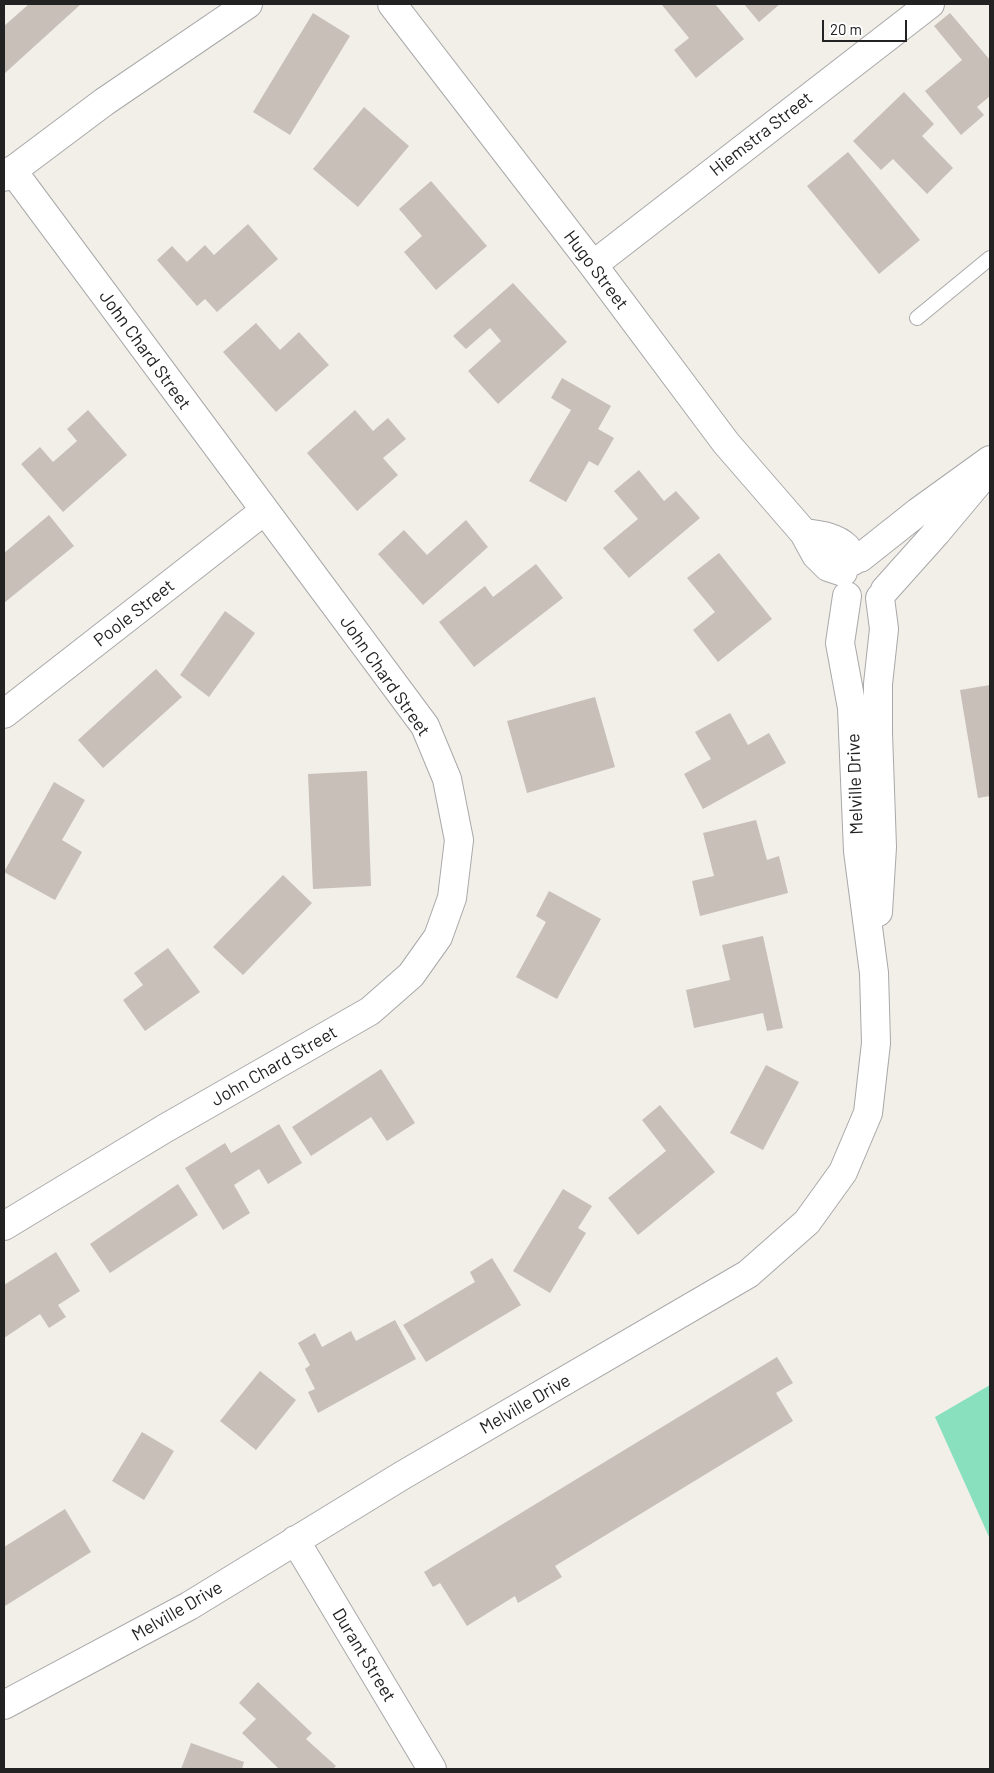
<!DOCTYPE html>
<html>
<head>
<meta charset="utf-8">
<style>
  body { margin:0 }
  #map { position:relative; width:994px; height:1773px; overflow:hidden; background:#f2efe9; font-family:Barlow,sans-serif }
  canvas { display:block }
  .frame { position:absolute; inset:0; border:5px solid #222; pointer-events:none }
  .scale { position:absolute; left:822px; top:20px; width:85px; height:22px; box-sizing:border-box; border:2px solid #222; border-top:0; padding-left:6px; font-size:15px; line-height:18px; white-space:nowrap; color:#222; -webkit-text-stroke:4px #fff; paint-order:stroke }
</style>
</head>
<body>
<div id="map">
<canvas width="994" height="1773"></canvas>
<div class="frame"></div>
<div class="scale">20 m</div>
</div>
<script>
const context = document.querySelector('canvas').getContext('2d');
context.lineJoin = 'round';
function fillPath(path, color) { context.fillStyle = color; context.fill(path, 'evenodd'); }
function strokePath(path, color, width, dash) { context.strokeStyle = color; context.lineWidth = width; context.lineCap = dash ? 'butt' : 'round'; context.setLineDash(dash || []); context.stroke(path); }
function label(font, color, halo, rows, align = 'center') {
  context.font = font + ' Barlow,sans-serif'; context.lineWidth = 4.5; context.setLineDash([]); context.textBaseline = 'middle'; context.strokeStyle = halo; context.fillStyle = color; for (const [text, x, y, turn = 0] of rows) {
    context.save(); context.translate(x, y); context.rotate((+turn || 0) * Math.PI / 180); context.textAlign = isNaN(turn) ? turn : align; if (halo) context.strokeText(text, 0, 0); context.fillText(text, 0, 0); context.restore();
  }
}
const pitch = new Path2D(`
  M 990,1385 L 990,1539 L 935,1417 Z`);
const building = new Path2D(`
  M 29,4 L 81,4 L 4,74 L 4,26 Z
  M 664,4 L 715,4 L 744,39 L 696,78 L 674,50 L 689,38 L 662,5 Z
  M 744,4 L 780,4 L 759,22 Z
  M 313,13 L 350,36 L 290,135 L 253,112 Z
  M 950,13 L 990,60 L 990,96 L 977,107 L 984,115 L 961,135 L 925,91 L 962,60 L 934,26 Z
  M 904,92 L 934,124 L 922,136 L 953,168 L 927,194 L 893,159 L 881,170 L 853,141 Z
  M 364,107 L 409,146 L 358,207 L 313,169 Z
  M 848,152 L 920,240 L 879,274 L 807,186 Z
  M 431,181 L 487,246 L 436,290 L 404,252 L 422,236 L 399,209 Z
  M 248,224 L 278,259 L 217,312 L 205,299 L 197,306 L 157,260 L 172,246 L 187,262 L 205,245 L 214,255 Z
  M 513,283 L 567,342 L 498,404 L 468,371 L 501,341 L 490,328 L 466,349 L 453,336 Z
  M 256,323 L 280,350 L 299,332 L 329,365 L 276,412 L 223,352 Z
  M 562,378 L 611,406 L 598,429 L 614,438 L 598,466 L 589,461 L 566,502 L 529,481 L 571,410 L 551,398 Z
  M 88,410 L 127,455 L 63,512 L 21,464 L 40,447 L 53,462 L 77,441 L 67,429 Z
  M 355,410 L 373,431 L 388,418 L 406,439 L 383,458 L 398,475 L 357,511 L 307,453 Z
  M 639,470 L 664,501 L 676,491 L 700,518 L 629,578 L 603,548 L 638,519 L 614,491 Z
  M 49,515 L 74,546 L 4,603 L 4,553 Z
  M 466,520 L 488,547 L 423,605 L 378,554 L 404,530 L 427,555 Z
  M 719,553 L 772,619 L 718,662 L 693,630 L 715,612 L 687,578 Z
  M 536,564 L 563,598 L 474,667 L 439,622 L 485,586 L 493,597 Z
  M 225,611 L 255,633 L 209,697 L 180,675 Z
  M 156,669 L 182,697 L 103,768 L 78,740 Z
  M 990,685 L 990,796 L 978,798 L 960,690 Z
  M 595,697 L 615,767 L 527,793 L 507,721 Z
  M 730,713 L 748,745 L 769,733 L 786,763 L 703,809 L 684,774 L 711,759 L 695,732 Z
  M 367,771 L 371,886 L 313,889 L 308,774 Z
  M 54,782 L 85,800 L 62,840 L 82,852 L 55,900 L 4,872 Z
  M 756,820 L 767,860 L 779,856 L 788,893 L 700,916 L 692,881 L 714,876 L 703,833 Z
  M 283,875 L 312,903 L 243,975 L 213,947 Z
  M 549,891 L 601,919 L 557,999 L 516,977 L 546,922 L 536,916 Z
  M 763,936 L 783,1028 L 767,1031 L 763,1013 L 694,1028 L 686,990 L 730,980 L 722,945 Z
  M 168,948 L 200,992 L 145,1031 L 123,1000 L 143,985 L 134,973 Z
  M 766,1065 L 799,1082 L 763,1150 L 730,1133 Z
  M 381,1069 L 415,1123 L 387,1141 L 371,1117 L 311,1156 L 292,1127 Z
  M 660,1105 L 715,1172 L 638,1235 L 608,1198 L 666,1151 L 642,1120 Z
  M 279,1124 L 302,1163 L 268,1184 L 259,1169 L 234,1185 L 250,1213 L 223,1230 L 185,1168 L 225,1143 L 231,1153 Z
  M 178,1184 L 198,1215 L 110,1273 L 90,1244 Z
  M 563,1189 L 592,1206 L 578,1228 L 586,1233 L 550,1293 L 513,1271 Z
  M 56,1252 L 80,1291 L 58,1305 L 66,1317 L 49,1328 L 40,1314 L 4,1338 L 4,1285 Z
  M 492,1258 L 521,1305 L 426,1362 L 403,1325 L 475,1282 L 470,1272 Z
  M 395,1320 L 416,1359 L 318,1413 L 308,1392 L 315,1389 L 305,1369 L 310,1365 L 298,1343 L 315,1333 L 322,1347 L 351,1331 L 356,1341 Z
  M 777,1357 L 793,1383 L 776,1393 L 793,1421 L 555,1566 L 562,1577 L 518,1603 L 515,1596 L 467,1626 L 440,1583 L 433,1587 L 424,1572 Z
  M 260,1371 L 296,1400 L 256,1450 L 220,1421 Z
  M 142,1432 L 174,1451 L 144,1500 L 112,1481 Z
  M 65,1509 L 91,1552 L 5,1606 L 4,1547 Z
  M 258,1682 L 312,1733 L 306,1739 L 336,1766 L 333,1769 L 277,1769 L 278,1768 L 242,1733 L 256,1719 L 239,1703 Z
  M 191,1743 L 244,1762 L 242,1769 L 181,1769 Z`);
const lane = new Path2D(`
  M 917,318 L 990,258`);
const street = new Path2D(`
  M 392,4 L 593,265 L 726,443 L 804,533 L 816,555 L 828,567 L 843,572
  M 4,177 L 104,102 L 248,4
  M 593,265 L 930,4
  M 804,533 C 818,535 835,536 846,547 C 849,550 851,557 853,561
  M 860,558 L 918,512 L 990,460
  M 885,590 L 936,533 L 982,478
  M 4,714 L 264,511
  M 878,912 L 882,847 L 878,733 L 878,684 L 884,629 L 880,598
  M 4,1226 L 164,1129 L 370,1011 L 411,975 L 438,937 L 452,898 L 459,840 L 447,779 L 425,726 L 12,170
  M 295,1540 L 432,1769
  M 4,1705 L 189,1606 L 403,1475 L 748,1274 L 807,1222 L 843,1172 L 868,1113 L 876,1043 L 874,973 L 858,851 L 852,708 L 840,643 L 847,596`);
const streetNames = [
  ["Hiemstra Street",761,134,-38],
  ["Hugo Street",596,270,53],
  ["John Chard Street",145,350,54],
  ["Poole Street",134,613,-38],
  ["John Chard Street",385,676,55],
  ["Melville Drive",855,784,-92],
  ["John Chard Street",274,1066,-30],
  ["Melville Drive",525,1404,-30],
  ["Melville Drive",177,1611,-30],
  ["Durant Street",364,1655,59]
];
fillPath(pitch, '#88e0be');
fillPath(building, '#c7bfb8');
strokePath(lane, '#a9a9a9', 16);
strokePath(street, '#a9a9a9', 30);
strokePath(lane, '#fff', 14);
strokePath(street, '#fff', 28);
label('18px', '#222', '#fff', streetNames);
</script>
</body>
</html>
